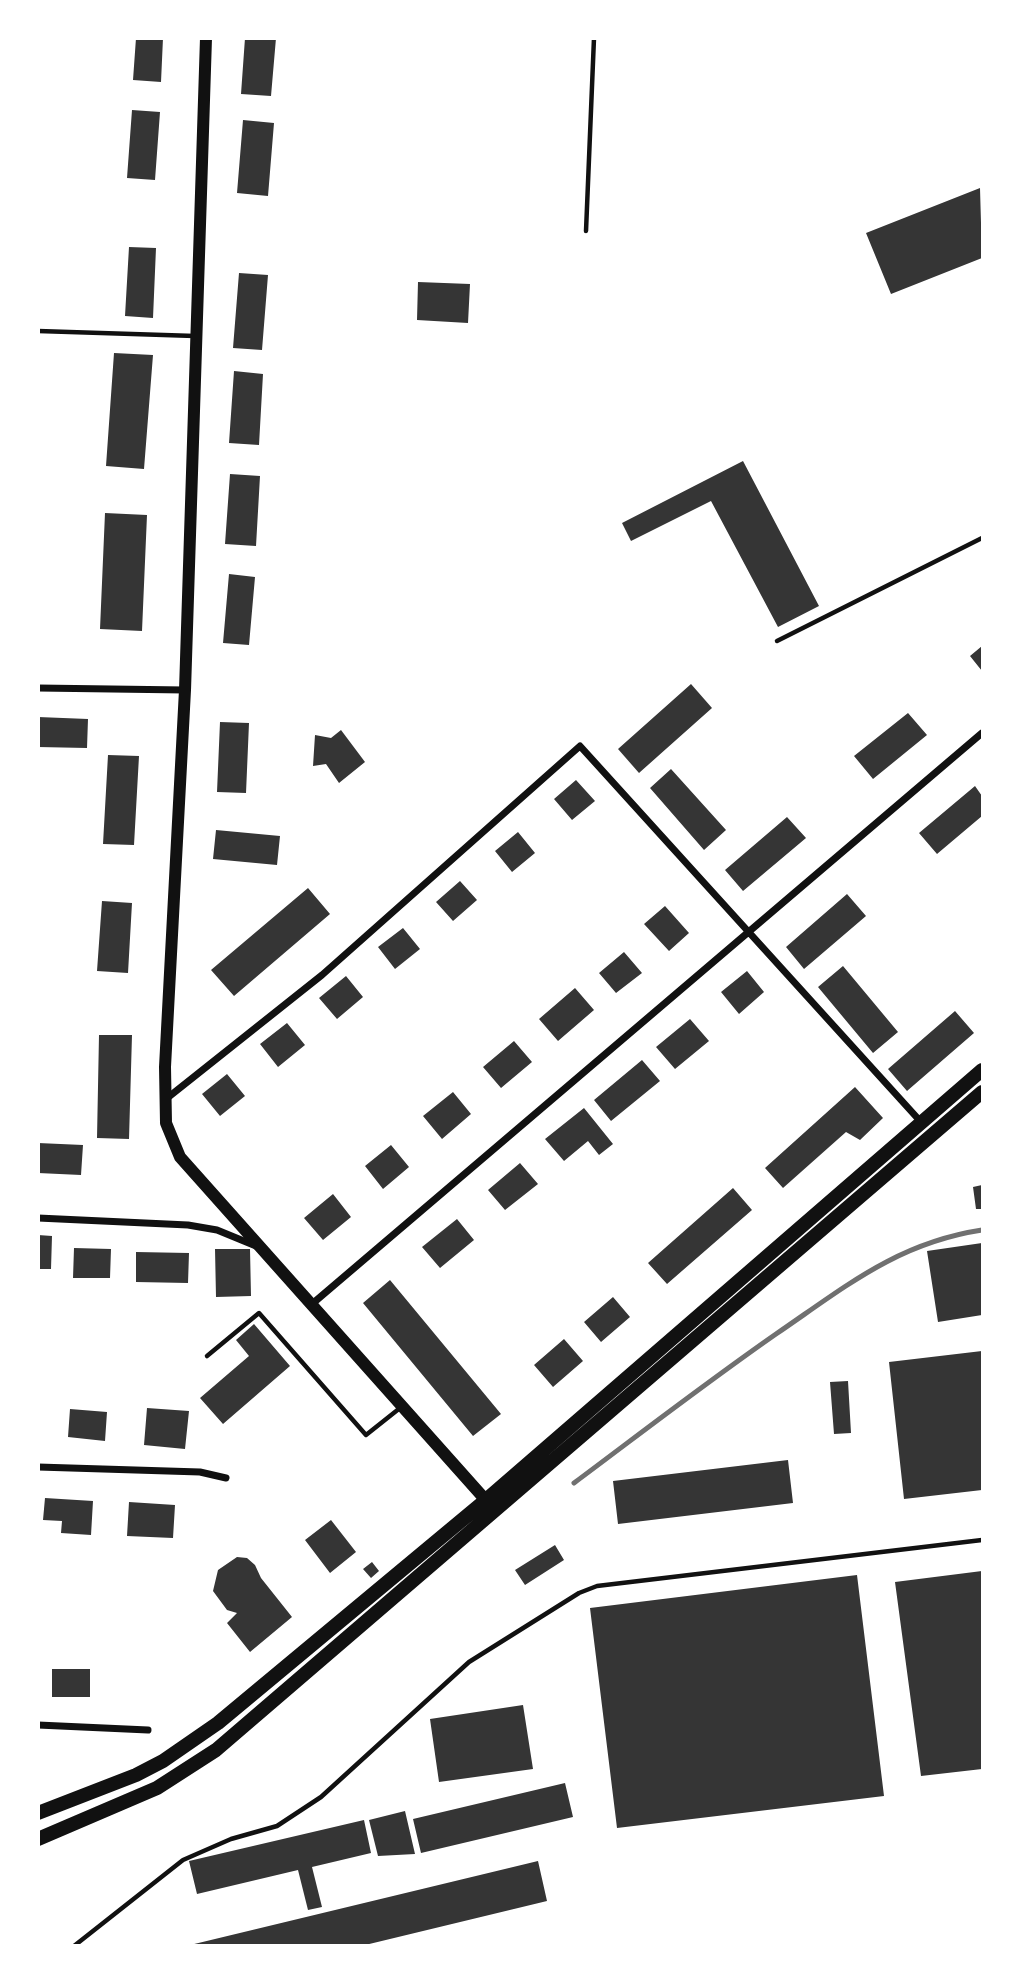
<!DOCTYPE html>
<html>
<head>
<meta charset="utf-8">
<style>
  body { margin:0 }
  #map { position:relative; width:1021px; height:1984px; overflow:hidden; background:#fff; font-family:Commissioner,sans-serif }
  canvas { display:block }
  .frame { position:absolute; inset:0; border:40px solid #fff; pointer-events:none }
</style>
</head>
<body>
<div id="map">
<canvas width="1021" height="1984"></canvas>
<div class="frame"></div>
</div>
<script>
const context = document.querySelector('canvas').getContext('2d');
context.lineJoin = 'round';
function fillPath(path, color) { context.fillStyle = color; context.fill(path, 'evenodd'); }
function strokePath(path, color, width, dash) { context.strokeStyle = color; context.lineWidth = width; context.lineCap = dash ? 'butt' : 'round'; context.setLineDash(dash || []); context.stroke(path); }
const building = new Path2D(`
  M 136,38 L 163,38 L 161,82 L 133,80 Z
  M 245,38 L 276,38 L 271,96 L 241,94 Z
  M 132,110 L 160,112 L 155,180 L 127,178 Z
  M 243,120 L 274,123 L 268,196 L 237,193 Z
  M 980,188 L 982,258 L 891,294 L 866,233 Z
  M 129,247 L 156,248 L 153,318 L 125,316 Z
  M 239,273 L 268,275 L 262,350 L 233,348 Z
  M 418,282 L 470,284 L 468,323 L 417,320 Z
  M 114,353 L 153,355 L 144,469 L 106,466 Z
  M 234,371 L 263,374 L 259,445 L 229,443 Z
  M 743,461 L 819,606 L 778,627 L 711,501 L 631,541 L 622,523 Z
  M 230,474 L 260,476 L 256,546 L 225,544 Z
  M 105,513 L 147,515 L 142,631 L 100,629 Z
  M 229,574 L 255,577 L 249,645 L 223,643 Z
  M 982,646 L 982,671 L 970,656 Z
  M 691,684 L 712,708 L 639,773 L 618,749 Z
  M 908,713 L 927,735 L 873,779 L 854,756 Z
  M 38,717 L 88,719 L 87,748 L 38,747 Z
  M 220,722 L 249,723 L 246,793 L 217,792 Z
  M 341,730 L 365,762 L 339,783 L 326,764 L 313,766 L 315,735 L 331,738 Z
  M 108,755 L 139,756 L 134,845 L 103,844 Z
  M 671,769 L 726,830 L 704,850 L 650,788 Z
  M 576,780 L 595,801 L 572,820 L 554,799 Z
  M 975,786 L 982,796 L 982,816 L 937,854 L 919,833 Z
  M 787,817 L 806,838 L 743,891 L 725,870 Z
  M 216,830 L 280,836 L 277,865 L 213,859 Z
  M 518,832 L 535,853 L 512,872 L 495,851 Z
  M 460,881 L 477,900 L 453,921 L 436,902 Z
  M 308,888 L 330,914 L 234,996 L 211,970 Z
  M 847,894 L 866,916 L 804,969 L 786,947 Z
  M 102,901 L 132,903 L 128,973 L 97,971 Z
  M 665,906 L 689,933 L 669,951 L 644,924 Z
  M 403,928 L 420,949 L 395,969 L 378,947 Z
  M 624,952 L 642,973 L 616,993 L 599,973 Z
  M 843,966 L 898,1032 L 873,1053 L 818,987 Z
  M 747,971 L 764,992 L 739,1014 L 721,992 Z
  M 346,976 L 363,997 L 337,1019 L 319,998 Z
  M 575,988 L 594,1010 L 558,1041 L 539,1019 Z
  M 955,1011 L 974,1033 L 907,1091 L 888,1069 Z
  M 690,1019 L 709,1041 L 675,1069 L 656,1047 Z
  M 287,1023 L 305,1045 L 278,1067 L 260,1044 Z
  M 99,1035 L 132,1035 L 129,1139 L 97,1138 Z
  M 514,1041 L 532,1062 L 501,1088 L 483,1067 Z
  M 642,1060 L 660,1081 L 611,1121 L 594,1100 Z
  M 227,1074 L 245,1096 L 220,1116 L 202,1094 Z
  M 855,1087 L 883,1118 L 860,1140 L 846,1132 L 783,1188 L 765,1168 Z
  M 453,1092 L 471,1114 L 442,1139 L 423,1116 Z
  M 584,1108 L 613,1144 L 599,1155 L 588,1141 L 564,1161 L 545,1139 Z
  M 38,1143 L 83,1145 L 81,1175 L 38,1173 Z
  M 391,1145 L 409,1167 L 383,1189 L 365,1166 Z
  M 520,1163 L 538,1184 L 505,1210 L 488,1190 Z
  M 982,1185 L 982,1209 L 976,1209 L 973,1187 Z
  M 733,1188 L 752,1210 L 667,1284 L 648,1263 Z
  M 333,1194 L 351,1217 L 323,1240 L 304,1218 Z
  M 457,1219 L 474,1240 L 440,1268 L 422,1247 Z
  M 38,1235 L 52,1236 L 51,1269 L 38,1269 Z
  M 982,1243 L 982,1315 L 938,1322 L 927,1251 Z
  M 74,1248 L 111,1249 L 110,1278 L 73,1278 Z
  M 215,1249 L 250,1249 L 251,1296 L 216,1297 Z
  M 136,1252 L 189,1253 L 188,1283 L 136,1282 Z
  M 390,1280 L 501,1414 L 473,1436 L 363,1303 Z
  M 613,1297 L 630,1317 L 601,1342 L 584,1322 Z
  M 254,1324 L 290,1366 L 223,1424 L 200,1398 L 249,1356 L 236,1340 Z
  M 564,1339 L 583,1361 L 553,1387 L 534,1365 Z
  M 982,1351 L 982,1490 L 904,1499 L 889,1362 Z
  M 848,1381 L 851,1433 L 834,1434 L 830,1382 Z
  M 147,1408 L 189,1411 L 185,1449 L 144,1445 Z
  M 70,1409 L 107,1412 L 105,1441 L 68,1437 Z
  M 788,1460 L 793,1503 L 618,1524 L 613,1481 Z
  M 45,1498 L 93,1501 L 91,1535 L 61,1533 L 62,1521 L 43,1520 Z
  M 129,1502 L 175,1505 L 173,1538 L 127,1536 Z
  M 331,1520 L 356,1552 L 330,1573 L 305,1540 Z
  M 555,1545 L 564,1560 L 525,1585 L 515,1570 Z
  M 237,1557 L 247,1558 L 255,1565 L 261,1578 L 292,1617 L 250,1652 L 227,1623 L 237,1613 L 227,1610 L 213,1591 L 218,1570 Z
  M 372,1562 L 379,1571 L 371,1578 L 363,1569 Z
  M 982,1571 L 982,1769 L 921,1776 L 895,1582 Z
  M 857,1575 L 884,1796 L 617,1828 L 590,1608 Z
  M 52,1669 L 90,1669 L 90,1697 L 52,1697 Z
  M 523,1705 L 533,1769 L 439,1782 L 430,1719 Z
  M 565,1783 L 573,1817 L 421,1853 L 413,1819 Z
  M 405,1811 L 415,1854 L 378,1856 L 369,1820 Z
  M 364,1820 L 371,1853 L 312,1867 L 322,1907 L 308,1910 L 298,1870 L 197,1894 L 189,1861 Z
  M 538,1861 L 547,1901 L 361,1946 L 186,1946 Z`);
const service = new Path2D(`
  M 586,231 L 594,38
  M 38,331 L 195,336
  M 777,641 L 982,538
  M 207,1356 L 259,1313 L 366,1435 L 400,1408
  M 74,1946 L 183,1860 L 231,1839 L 277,1826 L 321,1797 L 469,1662 L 579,1593 L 597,1586 L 982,1540`);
const minor = new Path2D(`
  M 38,688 L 185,690
  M 166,1099 L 322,975 L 580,746 L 921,1122
  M 38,1218 L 188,1225 L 217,1230 L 256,1246
  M 312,1304 L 982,733
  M 38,1467 L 200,1472 L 226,1478
  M 38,1725 L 148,1730`);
const tertiary = new Path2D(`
  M 206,38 L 185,690 L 165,1067 L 166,1123 L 180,1157 L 491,1506`);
const secondary = new Path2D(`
  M 38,1813 L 136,1775 L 163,1761 L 218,1723 L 486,1500 L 982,1070
  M 38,1839 L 157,1788 L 216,1750 L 982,1092`);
const rail = new Path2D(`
  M 574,1483 C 641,1433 707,1382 776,1334 C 845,1287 897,1243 982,1230`);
fillPath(building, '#353535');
strokePath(service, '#111', 4.5);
strokePath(minor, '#111', 7);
strokePath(tertiary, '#111', 12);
strokePath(secondary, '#111', 14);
strokePath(rail, '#707070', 5);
</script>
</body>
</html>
